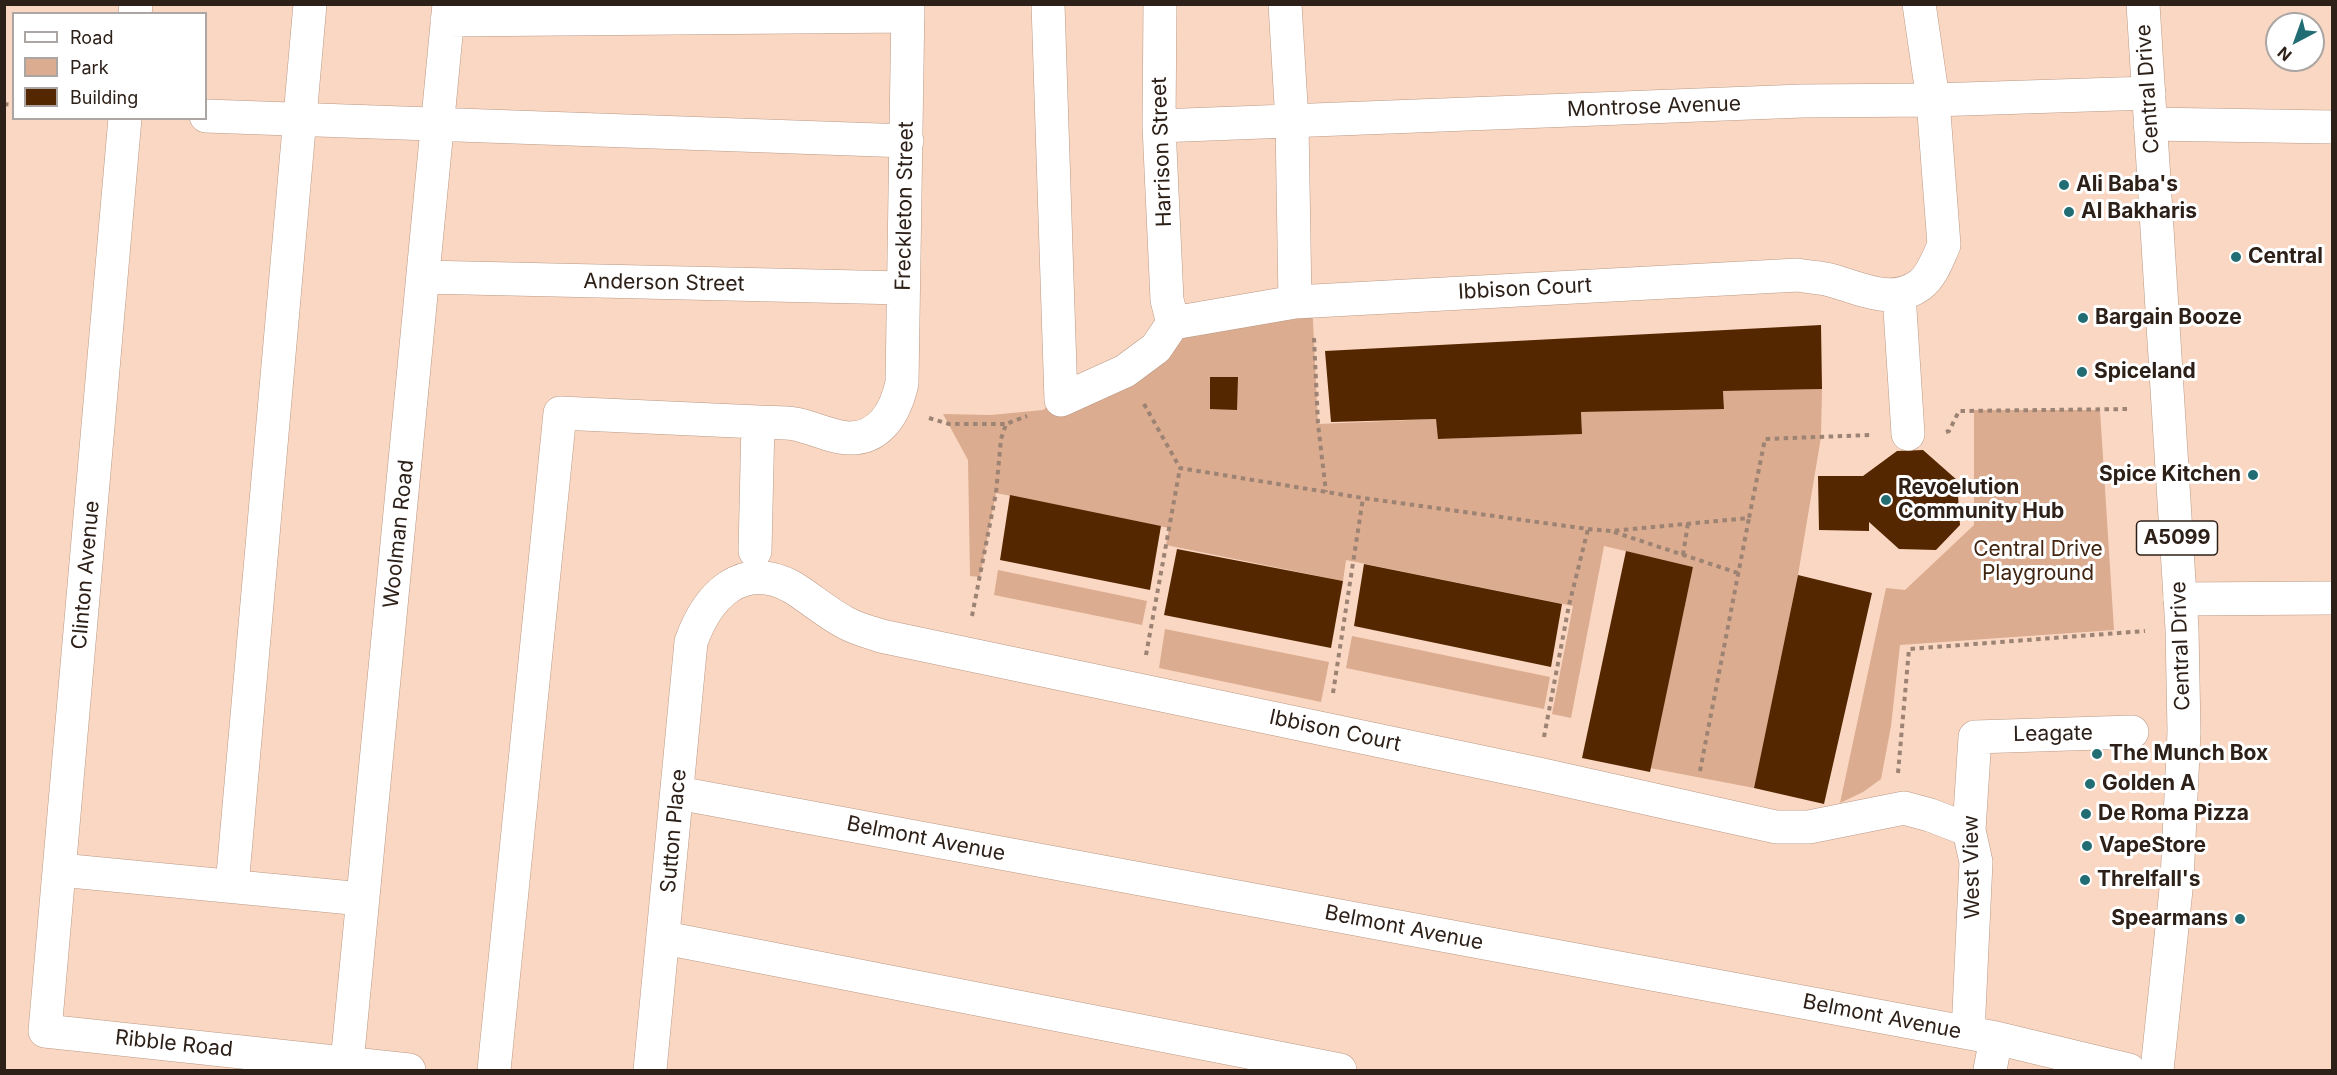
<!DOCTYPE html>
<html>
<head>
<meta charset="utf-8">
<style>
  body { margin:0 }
  #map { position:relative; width:2337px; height:1075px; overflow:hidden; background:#fad7c2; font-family:Inter,sans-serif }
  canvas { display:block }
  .frame { position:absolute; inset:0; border:6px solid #2d2018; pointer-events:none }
  .legend { position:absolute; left:12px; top:12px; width:195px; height:108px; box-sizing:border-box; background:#fff; border:2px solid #aba6a3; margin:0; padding:8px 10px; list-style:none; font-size:18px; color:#2d2018 }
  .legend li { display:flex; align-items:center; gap:12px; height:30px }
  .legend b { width:30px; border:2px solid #aba6a3 }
  .north { position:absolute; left:2265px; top:12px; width:60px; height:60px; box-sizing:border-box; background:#fff; border:2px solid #aba6a3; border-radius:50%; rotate:221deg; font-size:16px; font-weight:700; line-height:24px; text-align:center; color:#2d2018 }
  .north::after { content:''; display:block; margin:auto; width:21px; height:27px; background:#226d74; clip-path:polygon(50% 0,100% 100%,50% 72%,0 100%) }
</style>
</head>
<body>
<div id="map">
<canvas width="2337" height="1075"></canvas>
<div class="frame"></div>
<ul class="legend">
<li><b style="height:8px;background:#fff"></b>Road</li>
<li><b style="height:16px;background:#dbac8f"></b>Park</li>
<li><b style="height:16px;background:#552701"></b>Building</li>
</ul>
<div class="north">N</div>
</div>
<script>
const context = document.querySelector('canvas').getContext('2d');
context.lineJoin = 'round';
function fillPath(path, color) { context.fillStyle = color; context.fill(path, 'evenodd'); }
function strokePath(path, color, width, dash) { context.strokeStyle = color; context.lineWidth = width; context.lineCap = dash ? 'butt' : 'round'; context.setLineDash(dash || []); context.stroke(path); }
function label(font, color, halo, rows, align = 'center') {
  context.font = font + ' Inter,sans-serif'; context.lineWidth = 6; context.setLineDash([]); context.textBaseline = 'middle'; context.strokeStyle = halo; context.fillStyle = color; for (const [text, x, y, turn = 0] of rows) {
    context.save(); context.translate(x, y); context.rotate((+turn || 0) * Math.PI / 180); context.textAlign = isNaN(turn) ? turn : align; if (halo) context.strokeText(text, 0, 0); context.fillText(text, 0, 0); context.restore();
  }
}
const green = new Path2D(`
  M 1312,301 L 1318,424 L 1436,419 L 1439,439 L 1582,434 L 1581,412 L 1724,408 L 1723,391 L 1822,389 L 1821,437 L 1798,575 L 1754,788 L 1650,768 L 1693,567 L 1604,546 L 1571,718 L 1552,714 L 1573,606 L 1346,560 L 1343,581 L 1166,545 L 1169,528 L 996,493 L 980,577 L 970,576 L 968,460 L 943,414 L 991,415 L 1043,410 L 1173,323 Z
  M 1974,410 L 2100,410 L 2114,630 L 1900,645 L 1891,726 L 1881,779 L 1863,792 L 1840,803 L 1886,588 L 1905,590 L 1974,525 Z
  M 998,570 L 1147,601 L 1142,625 L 994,595 Z
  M 1165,629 L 1329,662 L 1321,702 L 1159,668 Z
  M 1352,636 L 1550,677 L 1544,709 L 1346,668 Z`);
const building = new Path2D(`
  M 1821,325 L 1822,389 L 1723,391 L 1724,409 L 1581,412 L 1582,434 L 1438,439 L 1436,419 L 1331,422 L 1325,351 Z
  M 1210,377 L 1238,377 L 1237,410 L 1210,409 Z
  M 1923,450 L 1957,480 L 1960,525 L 1936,550 L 1899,549 L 1869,522 L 1869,531 L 1819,530 L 1818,476 L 1863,476 L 1897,451 Z
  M 1010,495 L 1161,526 L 1150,590 L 1000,560 Z
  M 1177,549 L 1343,581 L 1331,648 L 1164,615 Z
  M 1626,551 L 1693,567 L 1650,772 L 1582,758 Z
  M 1364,564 L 1562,604 L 1551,667 L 1354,626 Z
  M 1798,575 L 1872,593 L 1824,804 L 1754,788 Z`);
const path = new Path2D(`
  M 4,104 L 14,105
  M 1314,338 L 1318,424 L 1326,492
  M 1144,404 L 1180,468 L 1363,498 L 1588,529 L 1611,531 L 1749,518 L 1765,439 L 1870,435
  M 929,418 L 949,424 L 1006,424
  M 1946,432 L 1949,431 L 1959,411 L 2130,409
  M 1614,532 L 1738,573
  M 1683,555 L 1688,523
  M 972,616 L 996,493 L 1001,439 L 1006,424 L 1027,416
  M 1146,655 L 1180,468
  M 1333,693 L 1363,498
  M 1544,737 L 1569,605 L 1588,529
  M 1700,771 L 1749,518
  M 1898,773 L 1909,649 L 2145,631`);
const minor = new Path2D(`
  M 1048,4 L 1061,400 L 1125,371 L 1156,348 L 1173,323
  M 1160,4 L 1159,126 L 1167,300 L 1173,323 L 1295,302 L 1798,275 C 1807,277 1816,277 1826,279 C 1856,286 1890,307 1920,285 C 1932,276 1938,258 1944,245 L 1933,100 L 1919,4
  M 1285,4 L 1292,122 L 1295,302
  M 135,14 L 136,4
  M 447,20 L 908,16
  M 206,116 L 907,141
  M 125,118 L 45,1031 L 409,1070
  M 2150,124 L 2332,127
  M 1159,126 L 1802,101 L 1933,100 L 2149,93
  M 424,277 L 903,288
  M 1899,294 L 1908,434
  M 755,551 L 758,422 C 770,423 783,422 795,424 C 810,427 825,434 840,437 C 878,444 895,414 902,383 L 908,4
  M 2180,599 L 2332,598
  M 678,793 L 1996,1038 L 2129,1070
  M 60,870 L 362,899
  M 232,886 L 310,4
  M 665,938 L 1340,1070
  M 1968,1033 L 1976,862 L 1969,830 L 1975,737 L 2132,732
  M 347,1063 L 449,4
  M 494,1070 L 560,413 L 758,422
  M 650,1070 L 691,642 C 707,597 741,559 792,587 C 810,598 827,613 846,623 C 857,629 869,632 881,636 L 1538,774 L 1776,827 L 1809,827 L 1904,808 L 1930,815 L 1969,830
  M 1990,1070 L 1996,1038`);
const major = new Path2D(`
  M 2143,4 L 2182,629 L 2184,732 L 2177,880 L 2157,1070`);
const markers = [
  [2064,185,6,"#226d74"],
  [2069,212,6,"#226d74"],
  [2236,257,6,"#226d74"],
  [2083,318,6,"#226d74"],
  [2082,372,6,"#226d74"],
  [2253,475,6,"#226d74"],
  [1886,500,6,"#226d74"],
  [2097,754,6,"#226d74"],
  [2090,784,6,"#226d74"],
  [2086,814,6,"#226d74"],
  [2087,846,6,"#226d74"],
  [2085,880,6,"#226d74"],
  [2240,919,6,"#226d74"]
];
const shields = [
  [2177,538,81]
];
const shieldNames = [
  ["A5099",2177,538]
];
const streetNames = [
  ["Central Drive",2148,89,-94],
  ["Montrose Avenue",1654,107,-2],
  ["Harrison Street",1162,152,-92],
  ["Freckleton Street",905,206,-89],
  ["Anderson Street",664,283,1],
  ["Ibbison Court",1525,289,-3],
  ["Woolman Road",399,534,-84],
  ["Clinton Avenue",86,575,-85],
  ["Central Drive",2181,646,-92],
  ["Ibbison Court",1335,731,12],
  ["Leagate",2053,734,-1],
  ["Sutton Place",674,831,-85],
  ["Belmont Avenue",926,839,11],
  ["West View",1972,867,-91],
  ["Belmont Avenue",1404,928,11],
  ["Belmont Avenue",1882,1017,11],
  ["Ribble Road",174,1044,6]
];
const poiNames = [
  ["Ali Baba's",2076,185],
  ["Al Bakharis",2081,212],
  ["Central",2248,257],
  ["Bargain Booze",2095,318],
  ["Spiceland",2094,372],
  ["Spice Kitchen",2241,475,"right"],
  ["Revoelution",1898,488],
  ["Community Hub",1898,512],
  ["The Munch Box",2109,754],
  ["Golden A",2102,784],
  ["De Roma Pizza",2098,814],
  ["VapeStore",2099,846],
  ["Threlfall's",2097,880],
  ["Spearmans",2228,919,"right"]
];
const parkNames = [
  ["Central Drive",2038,550],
  ["Playground",2038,574]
];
fillPath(green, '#dbac8f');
fillPath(building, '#552701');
strokePath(minor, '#ba9985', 34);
strokePath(major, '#ba9985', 34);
strokePath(path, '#9c8374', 4, [4.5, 4.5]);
strokePath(minor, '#fff', 33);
strokePath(major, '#fff', 33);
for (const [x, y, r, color] of markers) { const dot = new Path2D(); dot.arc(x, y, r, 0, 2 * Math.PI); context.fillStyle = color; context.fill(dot); strokePath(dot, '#fff', 2); }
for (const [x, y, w] of shields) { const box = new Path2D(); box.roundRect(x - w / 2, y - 17, w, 34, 4.5); context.fillStyle = '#fff'; context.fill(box); strokePath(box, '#2d2018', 1.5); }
label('bold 20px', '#2d2018', null, shieldNames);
label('21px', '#2d2018', '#fff', streetNames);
label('bold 21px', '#2d2018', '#fff', poiNames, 'left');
label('21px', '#412511', '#fff', parkNames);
</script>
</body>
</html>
